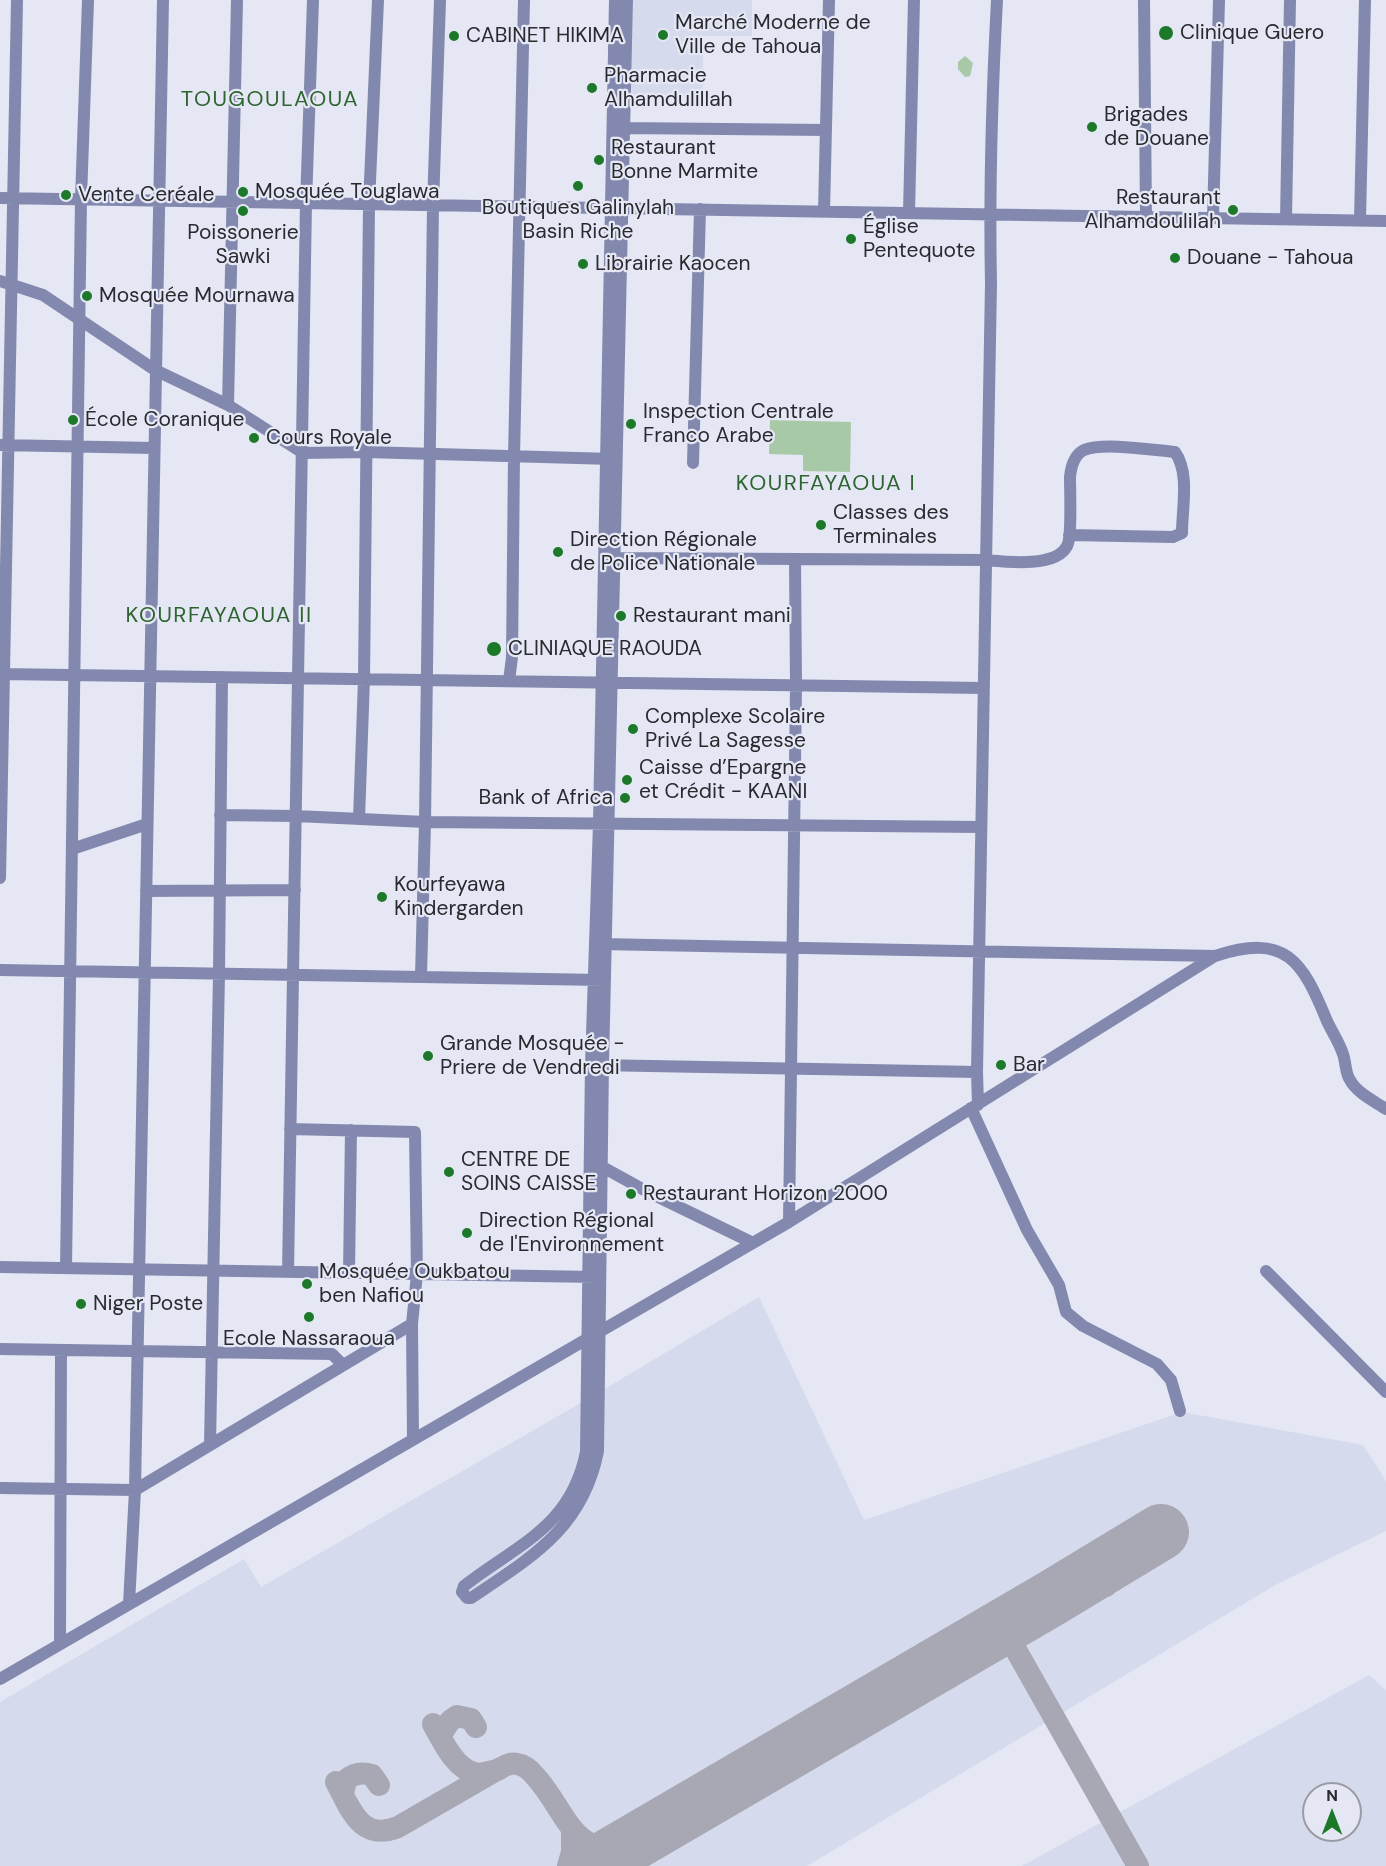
<!DOCTYPE html>
<html>
<head>
<meta charset="utf-8">
<style>
  body { margin:0 }
  #map { position:relative; width:1386px; height:1866px; overflow:hidden; background:#e5e7f4; font-family:"DM Sans",sans-serif }
  canvas { display:block }
  .north { position:absolute; left:1302px; top:1782px; width:60px; height:60px; box-sizing:border-box; background:#e5e7f4; border:2px solid #9a9ba5; border-radius:50%; rotate:0deg; font-size:16px; font-weight:700; line-height:24px; text-align:center; color:#292a2f }
  .north::after { content:''; display:block; margin:auto; width:21px; height:27px; background:#1c7929; clip-path:polygon(50% 0,100% 100%,50% 72%,0 100%) }
</style>
</head>
<body>
<div id="map">
<canvas width="1386" height="1866"></canvas>
<div class="north">N</div>
</div>
<script>
const context = document.querySelector('canvas').getContext('2d');
context.lineJoin = 'round';
function fillPath(path, color) { context.fillStyle = color; context.fill(path, 'evenodd'); }
function strokePath(path, color, width, dash) { context.strokeStyle = color; context.lineWidth = width; context.lineCap = dash ? 'butt' : 'round'; context.setLineDash(dash || []); context.stroke(path); }
function label(font, color, halo, rows, align = 'center') {
  context.font = font + ' "DM Sans",sans-serif'; context.lineWidth = 4.5; context.setLineDash([]); context.textBaseline = 'middle'; context.strokeStyle = halo; context.fillStyle = color; for (const [text, x, y, turn = 0] of rows) {
    context.save(); context.translate(x, y); context.rotate((+turn || 0) * Math.PI / 180); context.textAlign = isNaN(turn) ? turn : align; if (halo) context.strokeText(text, 0, 0); context.fillText(text, 0, 0); context.restore();
  }
}
const built = new Path2D(`
  M 633,0 L 752,0 L 752,36 L 703,36 L 703,96 L 631,96 Z
  M 759,1297 L 864,1520 L 1182,1412 L 1363,1445 L 1386,1481 L 1386,1531 L 1277,1584 L 807,1866 L 0,1866 L 0,1702 L 244,1559 L 261,1587 L 591,1397 Z
  M 1369,1675 L 1386,1690 L 1386,1866 L 1022,1866 ZM 1314,1794 L 1350,1794 L 1350,1830 L 1314,1830 Z`);
const green = new Path2D(`
  M 965,56 L 973,63 L 970,76 L 965,77 L 958,69 L 958,62 Z
  M 770,420 L 851,422 L 850,472 L 803,471 L 803,455 L 769,454 Z`);
const taxiway = new Path2D(`
  M 1085,1576 L 1108,1545
  M 1052,1598 L 1067,1591 L 1106,1586
  M 1003,1627 L 1138,1866
  M 433,1724 C 442,1740 455,1769 475,1773 C 481,1775 487,1772 494,1771
  M 440,1736 L 450,1721 L 457,1716 L 471,1719 L 476,1727
  M 336,1782 C 351,1810 361,1842 398,1827 L 495,1771 C 502,1768 509,1762 517,1764 C 524,1765 531,1771 535,1776 C 569,1813 573,1866 637,1840
  M 343,1794 L 346,1780 C 353,1774 362,1772 372,1775 L 379,1785
  M 568,1866 L 572,1852 L 572,1831`);
const runway = new Path2D(`
  M 593,1866 L 1052,1598 L 1161,1532`);
const minor = new Path2D(`
  M 615,0 L 599,823 L 591,1065 L 586,1452 C 571,1527 518,1544 464,1586 L 462,1592 L 467,1598 L 471,1598 C 532,1557 583,1528 598,1451 L 603,1065 L 627,0
  M 1144,0 L 1146,217
  M 624,128 L 826,130
  M 0,198 L 1386,221
  M 824,211 L 829,0
  M 909,213 L 914,0
  M 1213,218 L 1219,0
  M 1286,219 L 1290,0
  M 1360,220 L 1365,0
  M 0,281 L 43,295 L 155,370 L 228,405 L 303,453 L 366,452 L 612,459
  M 228,405 L 237,0
  M 0,445 L 154,448
  M 693,463 L 700,209
  M 608,558 L 985,560 C 1006,562 1056,568 1067,546 C 1072,538 1070,490 1070,477 C 1071,467 1074,455 1084,450 C 1103,442 1152,450 1175,452 C 1190,473 1182,508 1182,533 L 1173,537 L 1069,535
  M 0,674 L 983,688
  M 509,681 L 512,657 L 514,456 L 524,0
  M 220,815 L 296,816 L 425,822 L 981,827
  M 359,819 L 364,679 L 369,204 L 378,0
  M 72,849 L 147,824
  M 0,878 L 17,0
  M 146,891 L 295,890
  M 600,944 L 1215,956
  M 0,970 L 602,980
  M 421,977 L 425,822 L 433,205 L 440,0
  M 595,1065 L 977,1072 L 978,1105
  M 977,1072 L 991,283 C 989,189 992,94 997,0
  M 971,1108 L 1027,1230 L 1059,1285 L 1066,1312 L 1083,1326 L 1157,1364 L 1171,1380 L 1180,1411
  M 290,1129 L 415,1132 L 417,1274 L 412,1324 L 413,1440
  M 597,1164 L 646,1191 L 751,1242
  M 789,1222 L 796,686 L 795,560
  M 0,1267 L 596,1277
  M 66,1268 L 81,199 L 88,0
  M 1266,1271 L 1386,1392
  M 288,1272 L 306,203 L 313,0
  M 349,1273 L 351,1130
  M 0,1349 L 332,1354 L 343,1365
  M 210,1445 L 219,974 L 222,677
  M 0,1488 L 135,1490 L 412,1324
  M 129,1604 L 135,1490 L 163,0
  M 60,1644 L 61,1350
  M 0,1679 L 789,1222 L 1215,956 C 1286,933 1302,960 1327,1021 C 1332,1032 1339,1042 1343,1054 C 1346,1062 1345,1073 1350,1080 C 1357,1093 1374,1101 1386,1109`);
const markers = [
  [1166,33,8,"#1c7929"],
  [663,35,6,"#1c7929"],
  [454,36,6,"#1c7929"],
  [592,88,6,"#1c7929"],
  [1092,127,6,"#1c7929"],
  [599,160,6,"#1c7929"],
  [578,186,6,"#1c7929"],
  [243,192,6,"#1c7929"],
  [66,195,6,"#1c7929"],
  [1233,210,6,"#1c7929"],
  [243,211,6,"#1c7929"],
  [851,239,6,"#1c7929"],
  [1175,258,6,"#1c7929"],
  [583,264,6,"#1c7929"],
  [87,296,6,"#1c7929"],
  [73,420,6,"#1c7929"],
  [631,424,6,"#1c7929"],
  [254,438,6,"#1c7929"],
  [821,525,6,"#1c7929"],
  [558,552,6,"#1c7929"],
  [621,616,6,"#1c7929"],
  [494,649,8,"#1c7929"],
  [633,729,6,"#1c7929"],
  [627,780,6,"#1c7929"],
  [625,798,6,"#1c7929"],
  [382,897,6,"#1c7929"],
  [428,1056,6,"#1c7929"],
  [1001,1065,6,"#1c7929"],
  [449,1172,6,"#1c7929"],
  [631,1194,6,"#1c7929"],
  [467,1233,6,"#1c7929"],
  [307,1284,6,"#1c7929"],
  [81,1304,6,"#1c7929"],
  [309,1317,6,"#1c7929"]
];
const poiNames = [
  ["Marché Moderne de",675,23],
  ["Ville de Tahoua",675,47],
  ["Clinique Guero",1180,33],
  ["CABINET HIKIMA",466,36],
  ["Pharmacie",604,76],
  ["Alhamdulillah",604,100],
  ["Brigades",1104,115],
  ["de Douane",1104,139],
  ["Restaurant",611,148],
  ["Bonne Marmite",611,172],
  ["Mosquée Touglawa",255,192],
  ["Vente Ceréale",78,195],
  ["Restaurant",1221,198,"right"],
  ["Alhamdoulilah",1221,222,"right"],
  ["Boutiques Galinylah",578,208,"center"],
  ["Basin Riche",578,232,"center"],
  ["Église",863,227],
  ["Pentequote",863,251],
  ["Poissonerie",243,233,"center"],
  ["Sawki",243,257,"center"],
  ["Douane - Tahoua",1187,258],
  ["Librairie Kaocen",595,264],
  ["Mosquée Mournawa",99,296],
  ["Inspection Centrale",643,412],
  ["Franco Arabe",643,436],
  ["École Coranique",85,420],
  ["Cours Royale",266,438],
  ["Classes des",833,513],
  ["Terminales",833,537],
  ["Direction Régionale",570,540],
  ["de Police Nationale",570,564],
  ["Restaurant mani",633,616],
  ["CLINIAQUE RAOUDA",508,649],
  ["Complexe Scolaire",645,717],
  ["Privé La Sagesse",645,741],
  ["Caisse d’Epargne",639,768],
  ["et Crédit - KAANI",639,792],
  ["Bank of Africa",613,798,"right"],
  ["Kourfeyawa",394,885],
  ["Kindergarden",394,909],
  ["Grande Mosquée -",440,1044],
  ["Priere de Vendredi",440,1068],
  ["Bar",1013,1065],
  ["CENTRE DE",461,1160],
  ["SOINS CAISSE",461,1184],
  ["Restaurant Horizon 2000",643,1194],
  ["Direction Régional",479,1221],
  ["de l'Environnement",479,1245],
  ["Mosquée Oukbatou",319,1272],
  ["ben Nafiou",319,1296],
  ["Niger Poste",93,1304],
  ["Ecole Nassaraoua",309,1339,"center"]
];
const neighbourhoodNames = [
  ["TOUGOULAOUA",270,100],
  ["KOURFAYAOUA I",826,484],
  ["KOURFAYAOUA II",219,616]
];
fillPath(built, '#d6daed');
fillPath(green, '#a8c9a8');
strokePath(taxiway, '#a7a8b3', 22);
strokePath(runway, '#a7a8b3', 56);
strokePath(minor, '#8389ae', 12);
for (const [x, y, r, color] of markers) { const dot = new Path2D(); dot.arc(x, y, r, 0, 2 * Math.PI); context.fillStyle = color; context.fill(dot); strokePath(dot, '#e5e7f4', 2); }
label('21px', '#292a2f', '#e5e7f4', poiNames, 'left');
context.letterSpacing = '1.5px';
label('22px', '#2d6430', '#e5e7f4', neighbourhoodNames);
context.letterSpacing = '0px';
</script>
</body>
</html>
